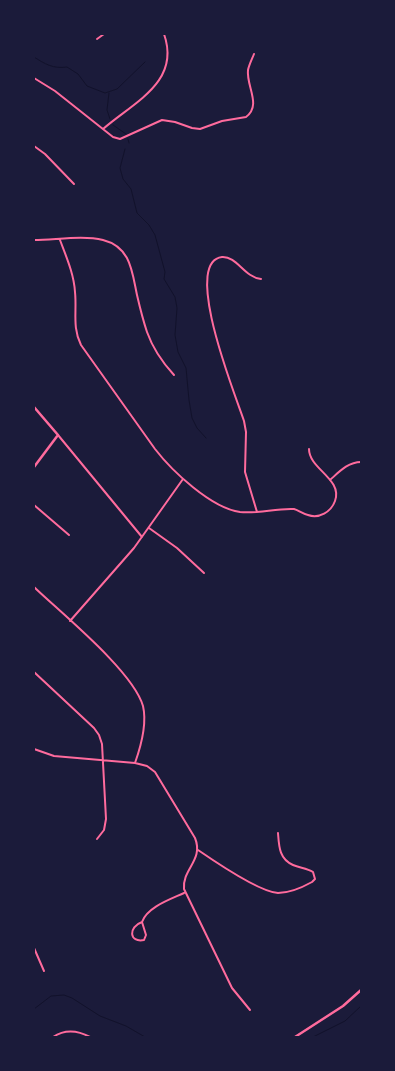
<!DOCTYPE html>
<html>
<head>
<meta charset="utf-8">
<style>
  body { margin:0 }
  #map { position:relative; width:395px; height:1071px; overflow:hidden; background:#1b1b3a; font-family:"PT Sans Narrow",sans-serif }
  canvas { display:block }
  .frame { position:absolute; inset:0; border:35px solid #1b1b3a; pointer-events:none }
</style>
</head>
<body>
<div id="map">
<canvas width="395" height="1071"></canvas>
<div class="frame"></div>
</div>
<script>
const context = document.querySelector('canvas').getContext('2d');
context.lineJoin = 'round';
function strokePath(path, color, width, dash) { context.strokeStyle = color; context.lineWidth = width; context.lineCap = dash ? 'butt' : 'round'; context.setLineDash(dash || []); context.stroke(path); }
const stream = new Path2D(`
  M 34,57 C 45,64 53,69 67,67 L 78,74 L 87,86 L 105,93 L 117,89 L 145,62
  M 109,93 L 107,110 L 110,119
  M 113,125 L 126,134
  M 128,139 L 129,143
  M 125,149 L 120,168 L 123,179 L 131,189 L 137,213 L 149,225 L 155,235 L 165,272 L 164,279 L 175,297 L 177,308 L 175,335 L 178,352 L 186,368 L 189,400 L 192,418 L 197,428 L 206,438
  M 34,1009 L 51,996 L 64,995 L 72,998 L 100,1016 L 126,1026 L 145,1037
  M 313,1037 L 345,1021 L 361,1006`);
const minor = new Path2D(`
  M 97,39 L 104,34
  M 34,78 L 55,91 L 113,137 L 120,139 L 162,120 L 175,122 L 192,128 L 200,129 L 222,121 L 246,117 C 262,105 246,86 248,70 C 249,65 252,59 254,54
  M 103,129 C 134,102 181,82 164,34
  M 34,146 L 45,154 L 74,184
  M 34,240 C 55,240 83,235 103,240 C 131,247 132,272 137,295 C 140,308 143,320 147,332 C 153,349 162,362 174,375
  M 60,240 C 66,256 74,274 75,292 C 77,311 72,327 81,345 L 155,449 C 172,471 211,508 240,512 C 258,514 276,508 294,509 C 298,510 303,514 308,515 C 319,519 331,512 335,501 C 343,479 309,469 309,449
  M 58,435 L 142,537
  M 330,480 C 339,472 348,462 361,462
  M 34,505 L 69,535
  M 257,512 L 245,472 L 246,432 L 244,421 C 237,399 181,262 222,257 C 237,256 244,277 261,279
  M 149,528 L 177,548 L 204,573
  M 34,587 C 61,613 133,671 143,706 C 147,723 141,746 135,763
  M 70,621 L 134,548 L 183,479
  M 34,672 L 94,728 L 99,735 L 102,744 L 106,819 L 104,830 L 97,839
  M 34,749 L 54,756 L 135,763 L 147,766 L 155,772 L 195,838 C 204,860 182,869 184,889 L 232,988 L 250,1010
  M 198,850 C 214,861 260,892 278,893 C 289,893 303,887 312,882 L 315,879 L 313,872 C 307,868 300,868 293,865 C 279,859 279,846 278,833
  M 142,922 L 146,935 L 144,940 C 129,943 128,927 142,922 C 147,907 171,899 184,893
  M 34,948 L 44,971
  M 53,1037 C 65,1029 77,1030 90,1037`);
const tertiary = new Path2D(`
  M 34,407 L 58,435 L 34,467
  M 295,1037 L 343,1006 L 361,990`);
strokePath(stream, '#12122b', 1);
strokePath(minor, '#ff6b9d', 2);
strokePath(tertiary, '#ff6b9d', 2.5);
</script>
</body>
</html>
